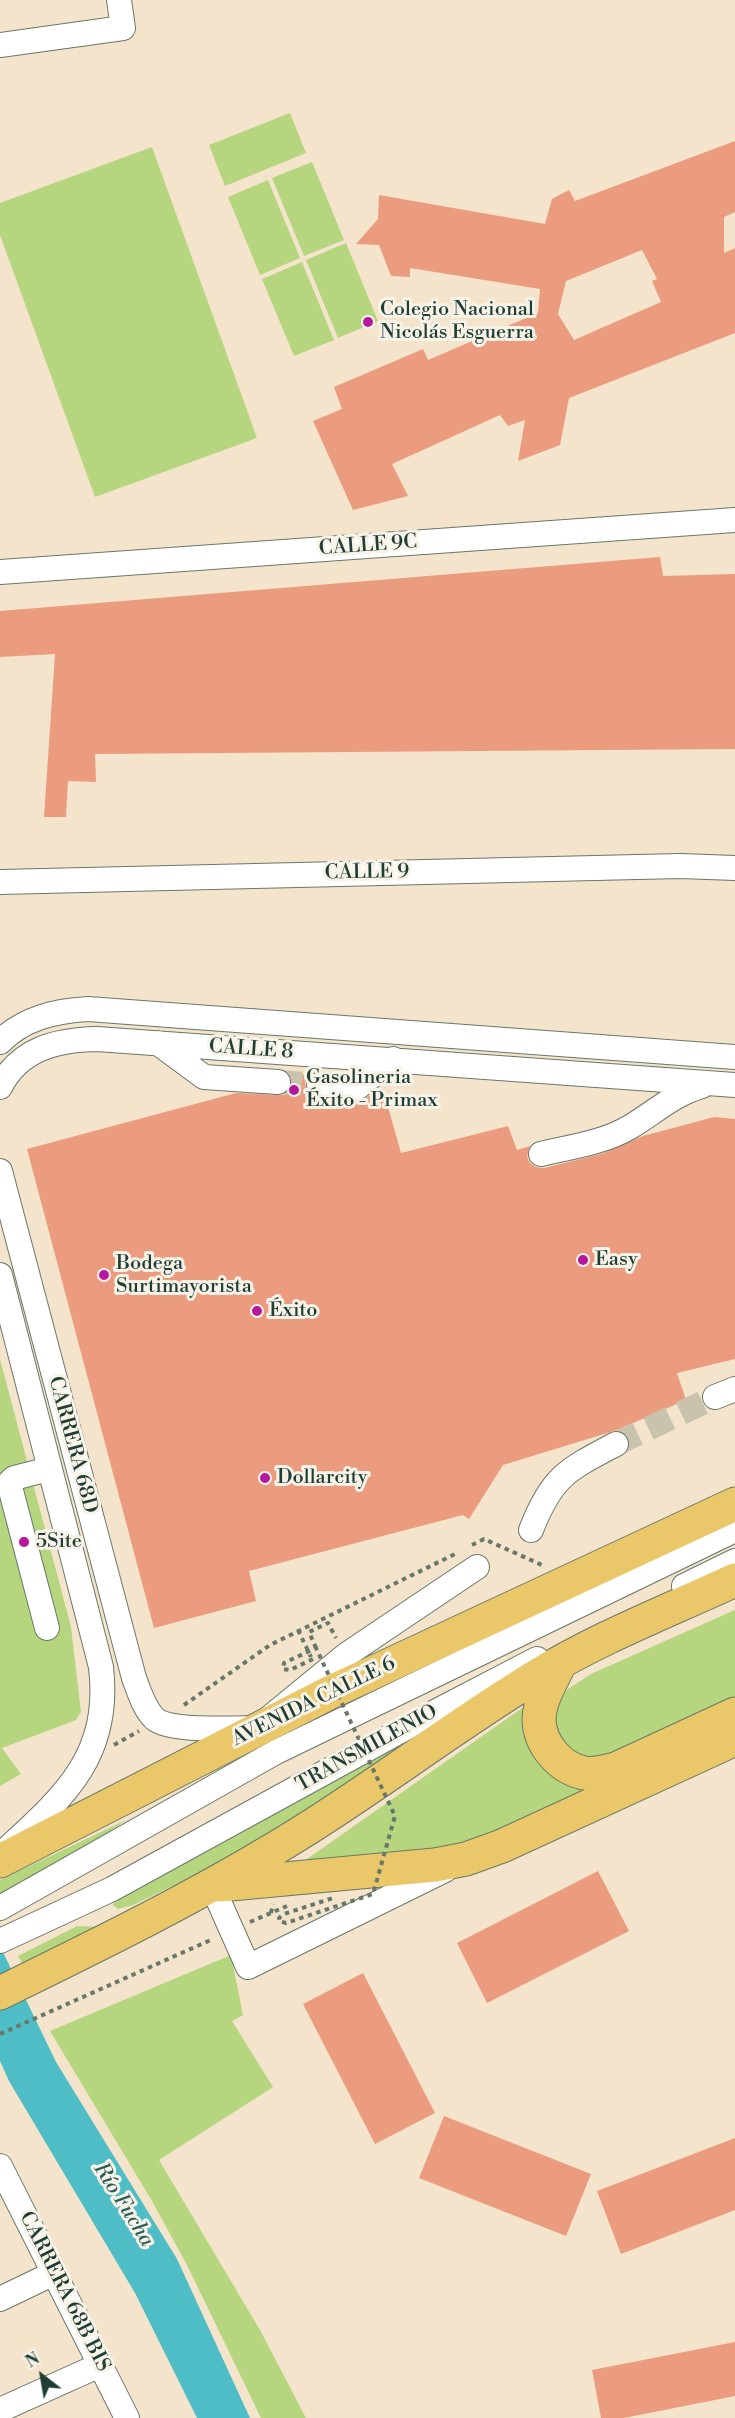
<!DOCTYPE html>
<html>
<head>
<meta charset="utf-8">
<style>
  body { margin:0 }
  #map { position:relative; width:735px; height:2418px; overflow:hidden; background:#f3e4cb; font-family:"Libre Bodoni",serif }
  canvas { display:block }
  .north { position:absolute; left:12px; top:2346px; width:60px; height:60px; -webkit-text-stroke:4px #f7f3e8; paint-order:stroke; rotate:329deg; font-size:16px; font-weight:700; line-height:24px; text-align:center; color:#1f3d34 }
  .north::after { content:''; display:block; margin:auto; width:21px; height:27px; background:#1f3d34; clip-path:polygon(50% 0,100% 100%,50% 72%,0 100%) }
</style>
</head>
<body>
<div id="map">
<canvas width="735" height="2418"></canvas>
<div class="north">N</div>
</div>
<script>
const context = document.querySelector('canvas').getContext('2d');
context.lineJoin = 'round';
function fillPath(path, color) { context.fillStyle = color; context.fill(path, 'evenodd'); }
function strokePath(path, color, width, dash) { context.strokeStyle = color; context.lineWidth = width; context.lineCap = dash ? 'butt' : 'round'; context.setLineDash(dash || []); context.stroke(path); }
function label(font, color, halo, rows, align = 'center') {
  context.font = font + ' "Libre Bodoni",serif'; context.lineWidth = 6; context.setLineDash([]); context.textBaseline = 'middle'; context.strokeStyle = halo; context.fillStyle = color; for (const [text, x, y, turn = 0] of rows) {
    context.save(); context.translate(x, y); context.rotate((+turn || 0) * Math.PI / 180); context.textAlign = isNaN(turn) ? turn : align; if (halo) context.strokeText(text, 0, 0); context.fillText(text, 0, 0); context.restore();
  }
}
const green = new Path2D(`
  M 290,113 L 306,153 L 225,186 L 209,145 Z
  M 152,147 L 257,438 L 95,497 L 0,235 L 0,203 Z
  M 312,162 L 344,240 L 304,256 L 272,178 Z
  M 268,180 L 300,258 L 260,275 L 228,197 Z
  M 346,243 L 378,321 L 338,338 L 306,260 Z
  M 302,262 L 334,340 L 294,356 L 262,279 Z
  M 0,1359 L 71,1627 L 81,1712 L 76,1720 L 2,1748 L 21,1774 L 0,1786 Z
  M 735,1610 L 735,1700 L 607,1757 L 587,1760 L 560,1742 L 552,1707 L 562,1693 L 591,1674 Z
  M 500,1687 L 409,1753 L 212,1867 L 133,1905 L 118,1909 L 113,1905 L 115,1901 Z
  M 525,1706 L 601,1788 L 465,1846 L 420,1852 L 373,1853 L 297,1866 Z
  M 128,1819 L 52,1869 L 0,1894 L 0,1880 Z
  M 77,1926 L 102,1927 L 23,1965 L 18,1956 Z
  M 231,1955 L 243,2015 L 232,2021 L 273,2087 L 159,2160 L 260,2330 L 306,2418 L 261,2418 L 187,2265 L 152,2201 L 50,2031 Z`);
const water = new Path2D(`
  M 0,1946 L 56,2062 L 177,2259 L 250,2418 L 197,2418 L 135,2293 L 9,2081 L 0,2061 Z`);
const building = new Path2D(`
  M 735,141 L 735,212 L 724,217 L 724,253 L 735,248 L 735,333 L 569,398 L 560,445 L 518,461 L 525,420 L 508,426 L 500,415 L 392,464 L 408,496 L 353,510 L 313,421 L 342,409 L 334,387 L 423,349 L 428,360 L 538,313 L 540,289 L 410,268 L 410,277 L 391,276 L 379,245 L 356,244 L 378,219 L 379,195 L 545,224 L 552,199 L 569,190 L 575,201 ZM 642,250 L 657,279 L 652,281 L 661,302 L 574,340 L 558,314 L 566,281 Z
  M 660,557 L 663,576 L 735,574 L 735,749 L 95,754 L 96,782 L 68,781 L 66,817 L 44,817 L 55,654 L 0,657 L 0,611 Z
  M 312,1073 L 305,1083 L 306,1091 L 311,1097 L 323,1100 L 325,1105 L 339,1101 L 357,1102 L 383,1089 L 401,1153 L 508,1126 L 517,1150 L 530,1146 L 527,1157 L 530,1163 L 536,1167 L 544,1168 L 601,1154 L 643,1136 L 714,1117 L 735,1119 L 735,1359 L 677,1373 L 686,1400 L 617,1430 L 503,1465 L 469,1519 L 463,1515 L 249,1571 L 256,1601 L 154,1628 L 27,1149 L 236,1093 L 284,1095 L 290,1089 L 291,1078 Z
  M 598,1871 L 629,1931 L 487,2003 L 457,1943 Z
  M 363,1973 L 435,2113 L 375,2144 L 303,2004 Z
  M 444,2116 L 591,2174 L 566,2236 L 419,2178 Z
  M 735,2138 L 735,2210 L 621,2254 L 597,2191 Z
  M 735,2342 L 735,2396 L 624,2418 L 601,2418 L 592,2370 Z`);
const minorTunnel = new Path2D(`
  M 278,1082 L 319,1085
  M 616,1444 L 715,1397`);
const path = new Path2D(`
  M 472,1545 L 484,1539 L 542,1565
  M 298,1630 L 311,1657
  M 316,1648 L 309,1632 L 328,1623 L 336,1638
  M 184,1705 L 270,1645 L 457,1553
  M 114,1745 L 139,1731
  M 271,1913 L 273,1904
  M 250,1922 L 287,1906
  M 0,2034 L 213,1939`);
const minor = new Path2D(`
  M 0,45 L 123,28 L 119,0
  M 0,572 L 735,520
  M 0,882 L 680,866 L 735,868
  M 0,1042 C 24,1018 55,1011 88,1009 L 735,1057
  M 158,1043 L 204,1077 L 278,1082
  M 319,1085 L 357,1088 L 393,1059
  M 0,1087 C 20,1048 57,1040 97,1039 L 735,1085
  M 541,1154 C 570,1147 603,1143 630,1127 C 655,1112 674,1094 702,1086
  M 0,1171 L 134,1678 C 139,1691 144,1709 155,1719 C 170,1732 236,1728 257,1728 L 346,1655 L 477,1567
  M 0,1275 L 101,1667 C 111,1754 67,1794 8,1848
  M 715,1397 L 735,1389
  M 531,1530 C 552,1476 567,1470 616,1444
  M 684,1586 L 735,1561
  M 47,1628 L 9,1483 L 14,1478 L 49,1469
  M 212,1886 L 248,1967 L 445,1870
  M 0,1908 L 276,1752 L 735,1530
  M 0,1941 L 112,1889 L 435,1712 L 537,1659
  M 0,2166 L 127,2418
  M 0,2299 L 54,2273
  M 0,2410 L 100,2365`);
const highway = new Path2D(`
  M 560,1663 C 552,1681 539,1700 539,1720 C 540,1745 560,1768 584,1773 C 595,1775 606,1771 616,1769 L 735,1714
  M 0,1861 L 329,1693 L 735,1504
  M 220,1885 L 435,1865 L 466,1859 L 502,1846 L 735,1739
  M 0,1993 C 98,1945 196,1897 289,1840 C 373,1789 451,1728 535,1677 C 598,1638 668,1611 735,1580`);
const pathBridge = new Path2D(`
  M 313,1659 L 290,1670 L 283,1669 L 284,1663 L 316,1648 L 395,1816 L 373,1894 L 286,1923 L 279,1921 L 279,1918 L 284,1914 L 336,1897`);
const markers = [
  [368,322,6,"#b5179e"],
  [294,1090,6,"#b5179e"],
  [583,1260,6,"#b5179e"],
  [104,1275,6,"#b5179e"],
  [257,1311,6,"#b5179e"],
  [265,1478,6,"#b5179e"],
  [24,1542,6,"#b5179e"]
];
const poiNames = [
  ["Colegio Nacional",380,310],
  ["Nicolás Esguerra",380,333],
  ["Gasolineria",306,1078],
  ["Éxito - Primax",306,1101],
  ["Easy",595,1260],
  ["Bodega",116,1264],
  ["Surtimayorista",116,1287],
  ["Éxito",269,1311],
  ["Dollarcity",277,1478],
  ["5Site",36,1542]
];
const streetNames = [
  ["CALLE 9C",368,546,-4],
  ["CALLE 9",367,873,-1],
  ["CALLE 8",251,1050,4],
  ["CARRERA 68D",72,1445,75],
  ["AVENIDA CALLE 6",314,1702,-26],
  ["TRANSMILENIO",367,1749,-29],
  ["CARRERA 68B BIS",64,2292,63]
];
const waterNames = [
  ["Río Fucha",123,2205,58]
];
fillPath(green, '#b5d67e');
fillPath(water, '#4fbdc5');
fillPath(building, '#eb9c7f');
strokePath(minorTunnel, '#c9c3ad', 24, [24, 12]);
strokePath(minor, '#697769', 26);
strokePath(highway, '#697769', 35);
strokePath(path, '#697769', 4, [4.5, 4.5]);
strokePath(minor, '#fff', 24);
strokePath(highway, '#eac769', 33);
strokePath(pathBridge, '#697769', 4, [4.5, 4.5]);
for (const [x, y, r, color] of markers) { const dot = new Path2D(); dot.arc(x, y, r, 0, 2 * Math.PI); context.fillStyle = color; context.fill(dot); strokePath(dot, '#f7f3e8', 2); }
label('20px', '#1f3d34', '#f7f3e8', poiNames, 'left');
label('20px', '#1f3d34', '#f7f3e8', streetNames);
label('italic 21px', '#2b5d58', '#f7f3e8', waterNames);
</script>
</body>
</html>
